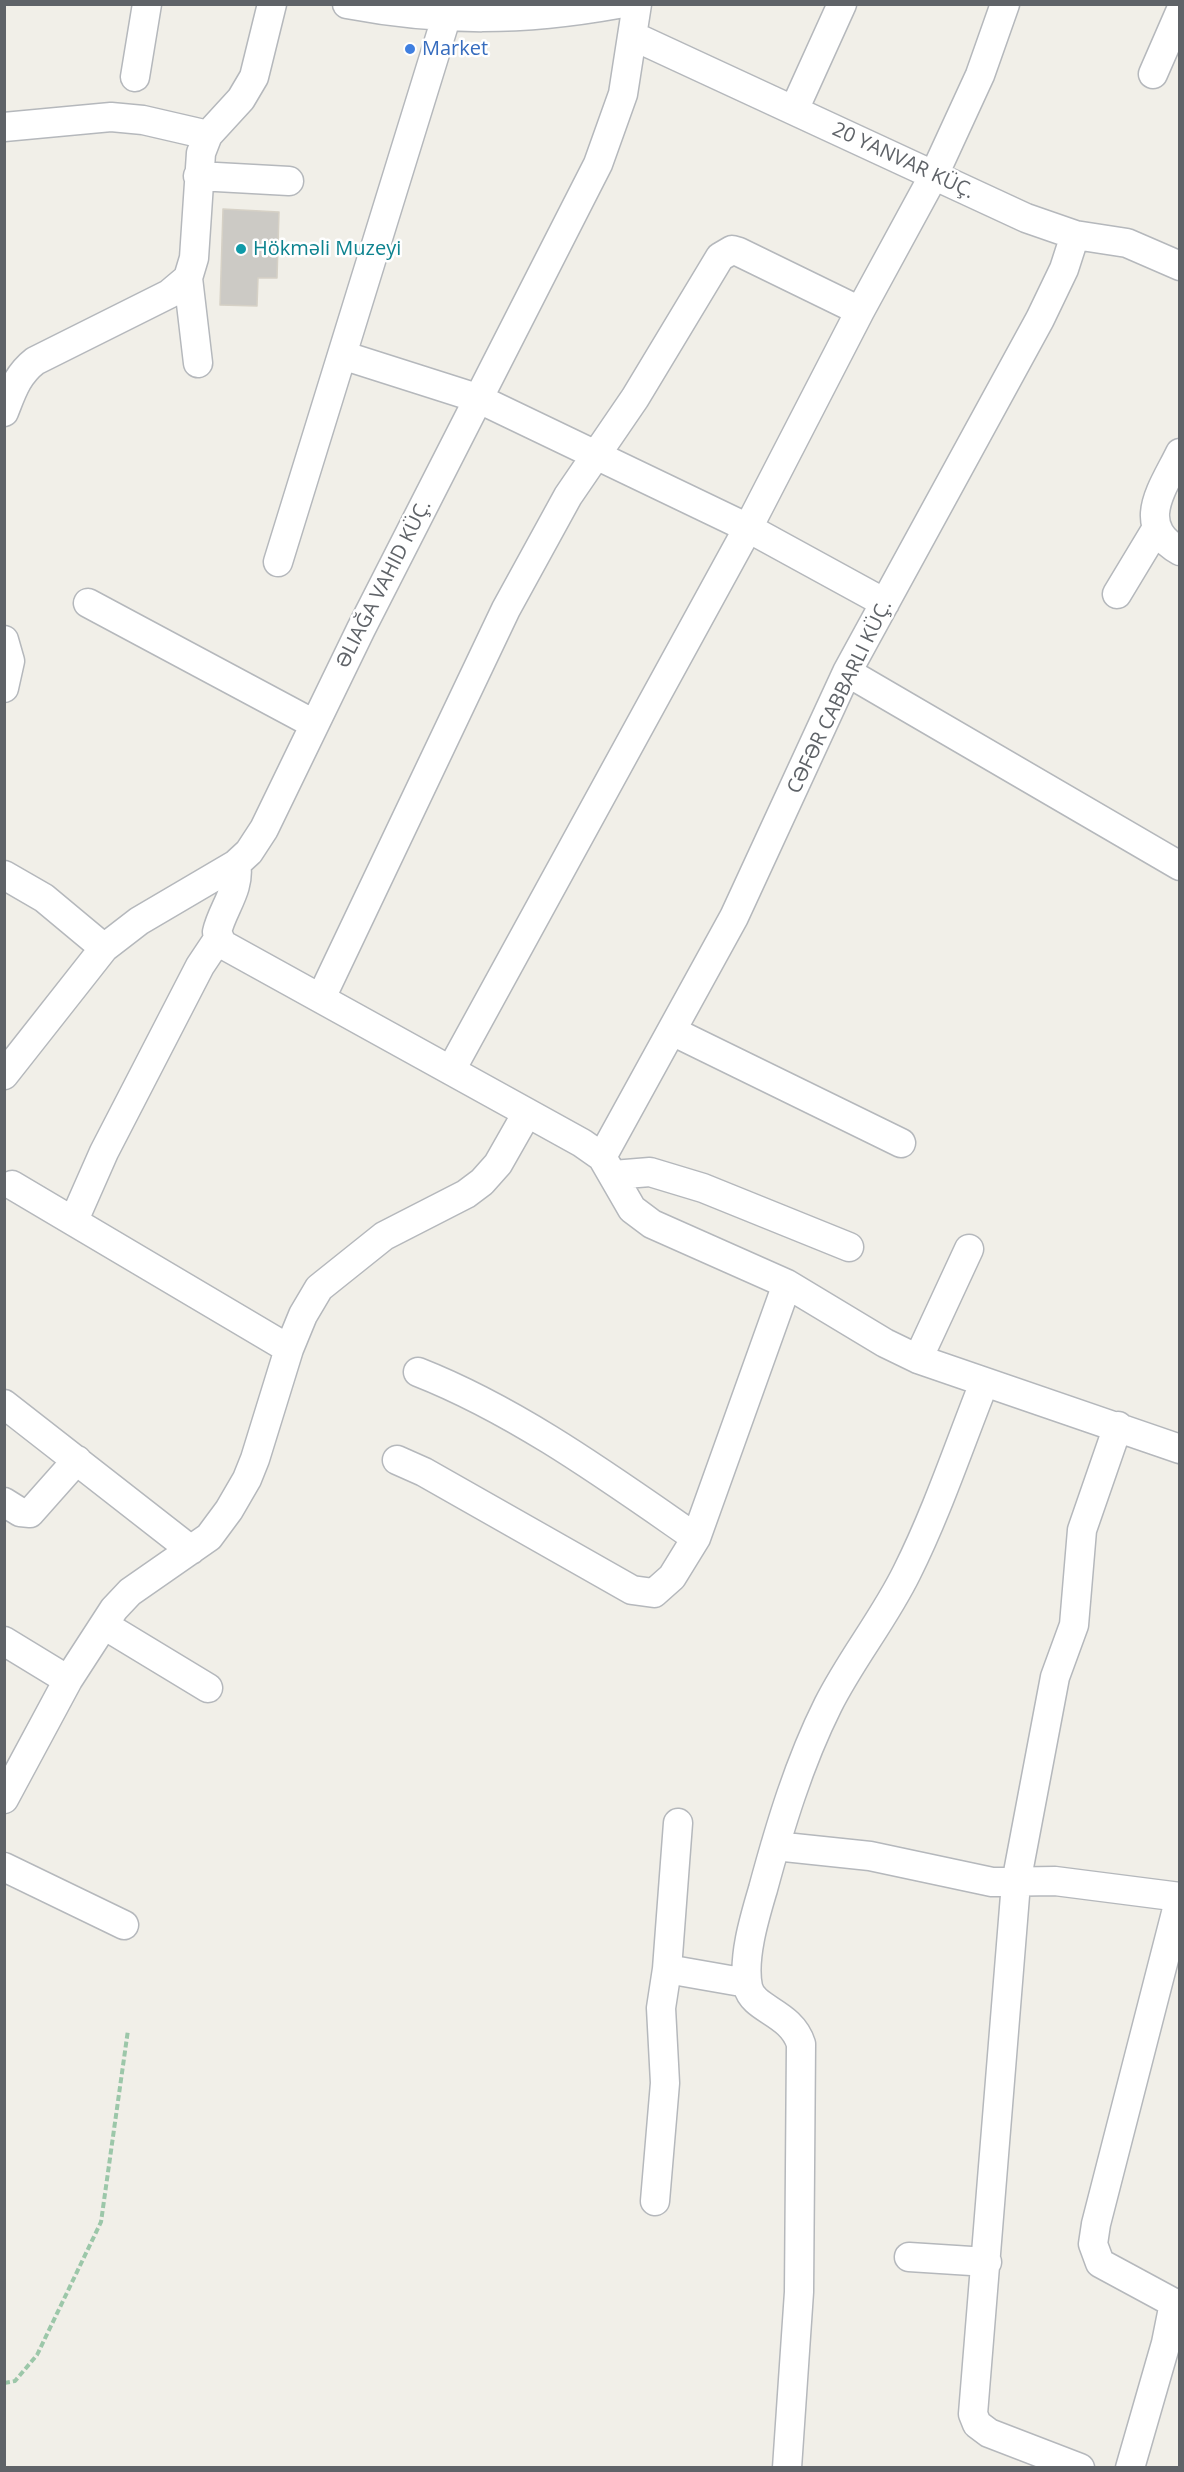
<!DOCTYPE html>
<html>
<head>
<meta charset="utf-8">
<style>
  body { margin:0 }
  #map { position:relative; width:1184px; height:2472px; overflow:hidden; background:#f1efe8; font-family:"Open Sans",sans-serif }
  canvas { display:block }
  .frame { position:absolute; inset:0; border:6px solid #5f6368; pointer-events:none }
</style>
</head>
<body>
<div id="map">
<canvas width="1184" height="2472"></canvas>
<div class="frame"></div>
</div>
<script>
const context = document.querySelector('canvas').getContext('2d');
context.lineJoin = 'round';
function fillPath(path, color) { context.fillStyle = color; context.fill(path, 'evenodd'); }
function strokePath(path, color, width, dash) { context.strokeStyle = color; context.lineWidth = width; context.lineCap = dash ? 'butt' : 'round'; context.setLineDash(dash || []); context.stroke(path); }
function label(font, color, halo, rows, align = 'center') {
  context.font = font + ' "Open Sans",sans-serif'; context.lineWidth = 5; context.setLineDash([]); context.textBaseline = 'middle'; context.strokeStyle = halo; context.fillStyle = color; for (const [text, x, y, turn = 0] of rows) {
    context.save(); context.translate(x, y); context.rotate((+turn || 0) * Math.PI / 180); context.textAlign = isNaN(turn) ? turn : align; if (halo) context.strokeText(text, 0, 0); context.fillText(text, 0, 0); context.restore();
  }
}
const building = new Path2D(`
  M 223,209 L 279,212 L 277,278 L 258,278 L 257,306 L 220,305 Z`);
const path = new Path2D(`
  M 4,2383 L 15,2381 L 37,2355 L 101,2222 L 128,2030`);
const minor = new Path2D(`
  M 347,4 C 442,22 524,21 618,4
  M 633,36 L 1026,218 L 1075,235 L 1127,243 L 1180,266
  M 1153,74 L 1180,12
  M 135,77 L 147,4
  M 794,110 L 842,4
  M 4,127 L 111,117 L 143,120 L 208,135
  M 198,176 L 289,181
  M 188,278 L 198,363
  M 342,355 L 477,398 L 748,528 L 885,603
  M 4,412 C 12,392 17,375 35,361 L 169,294 L 188,278 L 194,258 L 201,153 L 208,135 L 241,99 L 254,77 L 272,4
  M 1180,453 C 1162,490 1134,525 1180,551
  M 278,562 L 446,18
  M 1117,594 L 1155,531
  M 88,603 L 314,724
  M 4,640 L 10,661 L 4,688
  M 847,672 L 1180,866
  M 236,864 C 241,889 222,909 217,932 L 222,944 L 582,1143 L 602,1157 L 632,1209 L 652,1224 L 787,1284 L 885,1343 L 918,1359 L 1180,1449
  M 4,875 L 44,898 L 104,948
  M 321,998 L 506,609 L 568,496 L 635,398 L 720,257 L 732,250 L 739,252 L 860,311
  M 672,1031 L 901,1143
  M 451,1070 L 748,528 L 860,311 L 934,175 L 980,75 L 1005,4
  M 4,1075 L 104,948 L 139,921 L 236,864 L 249,852 L 264,829 L 361,629 L 598,164 L 623,94 L 637,4
  M 602,1157 L 734,917 L 847,672 L 1040,319 L 1064,269 L 1075,235
  M 613,1175 L 650,1172 L 703,1188 L 849,1247
  M 12,1185 L 289,1349
  M 74,1220 L 104,1152 L 200,966 L 218,939
  M 918,1359 L 969,1249
  M 418,1372 C 517,1411 608,1477 696,1538
  M 4,1404 L 191,1550
  M 397,1460 L 424,1472 L 632,1590 L 654,1593 L 672,1577 L 696,1538 L 787,1284
  M 4,1502 L 20,1512 L 30,1513 L 77,1460
  M 104,1625 L 208,1688
  M 4,1641 L 68,1680
  M 4,1799 L 68,1680 L 114,1609 L 130,1592 L 209,1537 L 229,1510 L 247,1479 L 255,1459 L 289,1349 L 303,1315 L 319,1288 L 384,1236 L 466,1194 L 482,1182 L 498,1164 L 527,1113
  M 775,1846 L 870,1856 L 992,1882 L 1055,1881 L 1180,1897
  M 4,1867 L 124,1925
  M 667,1969 L 747,1983
  M 655,2201 L 665,2083 L 661,2008 L 667,1969 L 678,1823
  M 909,2257 L 987,2262
  M 787,2468 L 799,2292 L 801,2044 C 791,2012 753,2010 748,1987 C 742,1958 755,1916 763,1889 C 780,1826 799,1763 828,1705 C 851,1659 884,1619 907,1572 C 937,1512 959,1446 984,1383
  M 1080,2468 L 989,2433 L 977,2424 L 973,2414 L 1016,1883 L 1055,1677 L 1074,1625 L 1082,1530 L 1118,1426
  M 1130,2468 L 1166,2343 L 1174,2303 L 1100,2263 L 1093,2244 L 1096,2224 L 1180,1897`);
const markers = [
  [410,49,6,"#3f7fe0"],
  [241,249,6,"#0f9aa8"]
];
const shopNames = [
  ["Market",422,49]
];
const streetNames = [
  ["20 YANVAR KÜÇ.",903,161,25],
  ["ƏLIAĞA VAHID KÜÇ.",384,584,-63],
  ["CƏFƏR CABBARLI KÜÇ.",840,697,-64]
];
const cultureNames = [
  ["Hökməli Muzeyi",253,249]
];
fillPath(building, '#cccac5');
strokePath(building, '#d6d1c6', 1.5);
strokePath(minor, '#b5b8bc', 31);
strokePath(path, '#9cc7a9', 4, [6, 3]);
strokePath(minor, '#fff', 28);
for (const [x, y, r, color] of markers) { const dot = new Path2D(); dot.arc(x, y, r, 0, 2 * Math.PI); context.fillStyle = color; context.fill(dot); strokePath(dot, '#fff', 2); }
label('20px', '#366cbe', '#fff', shopNames, 'left');
label('20px', '#5f6368', '#fff', streetNames);
label('20px', '#0d838f', '#fff', cultureNames, 'left');
</script>
</body>
</html>
